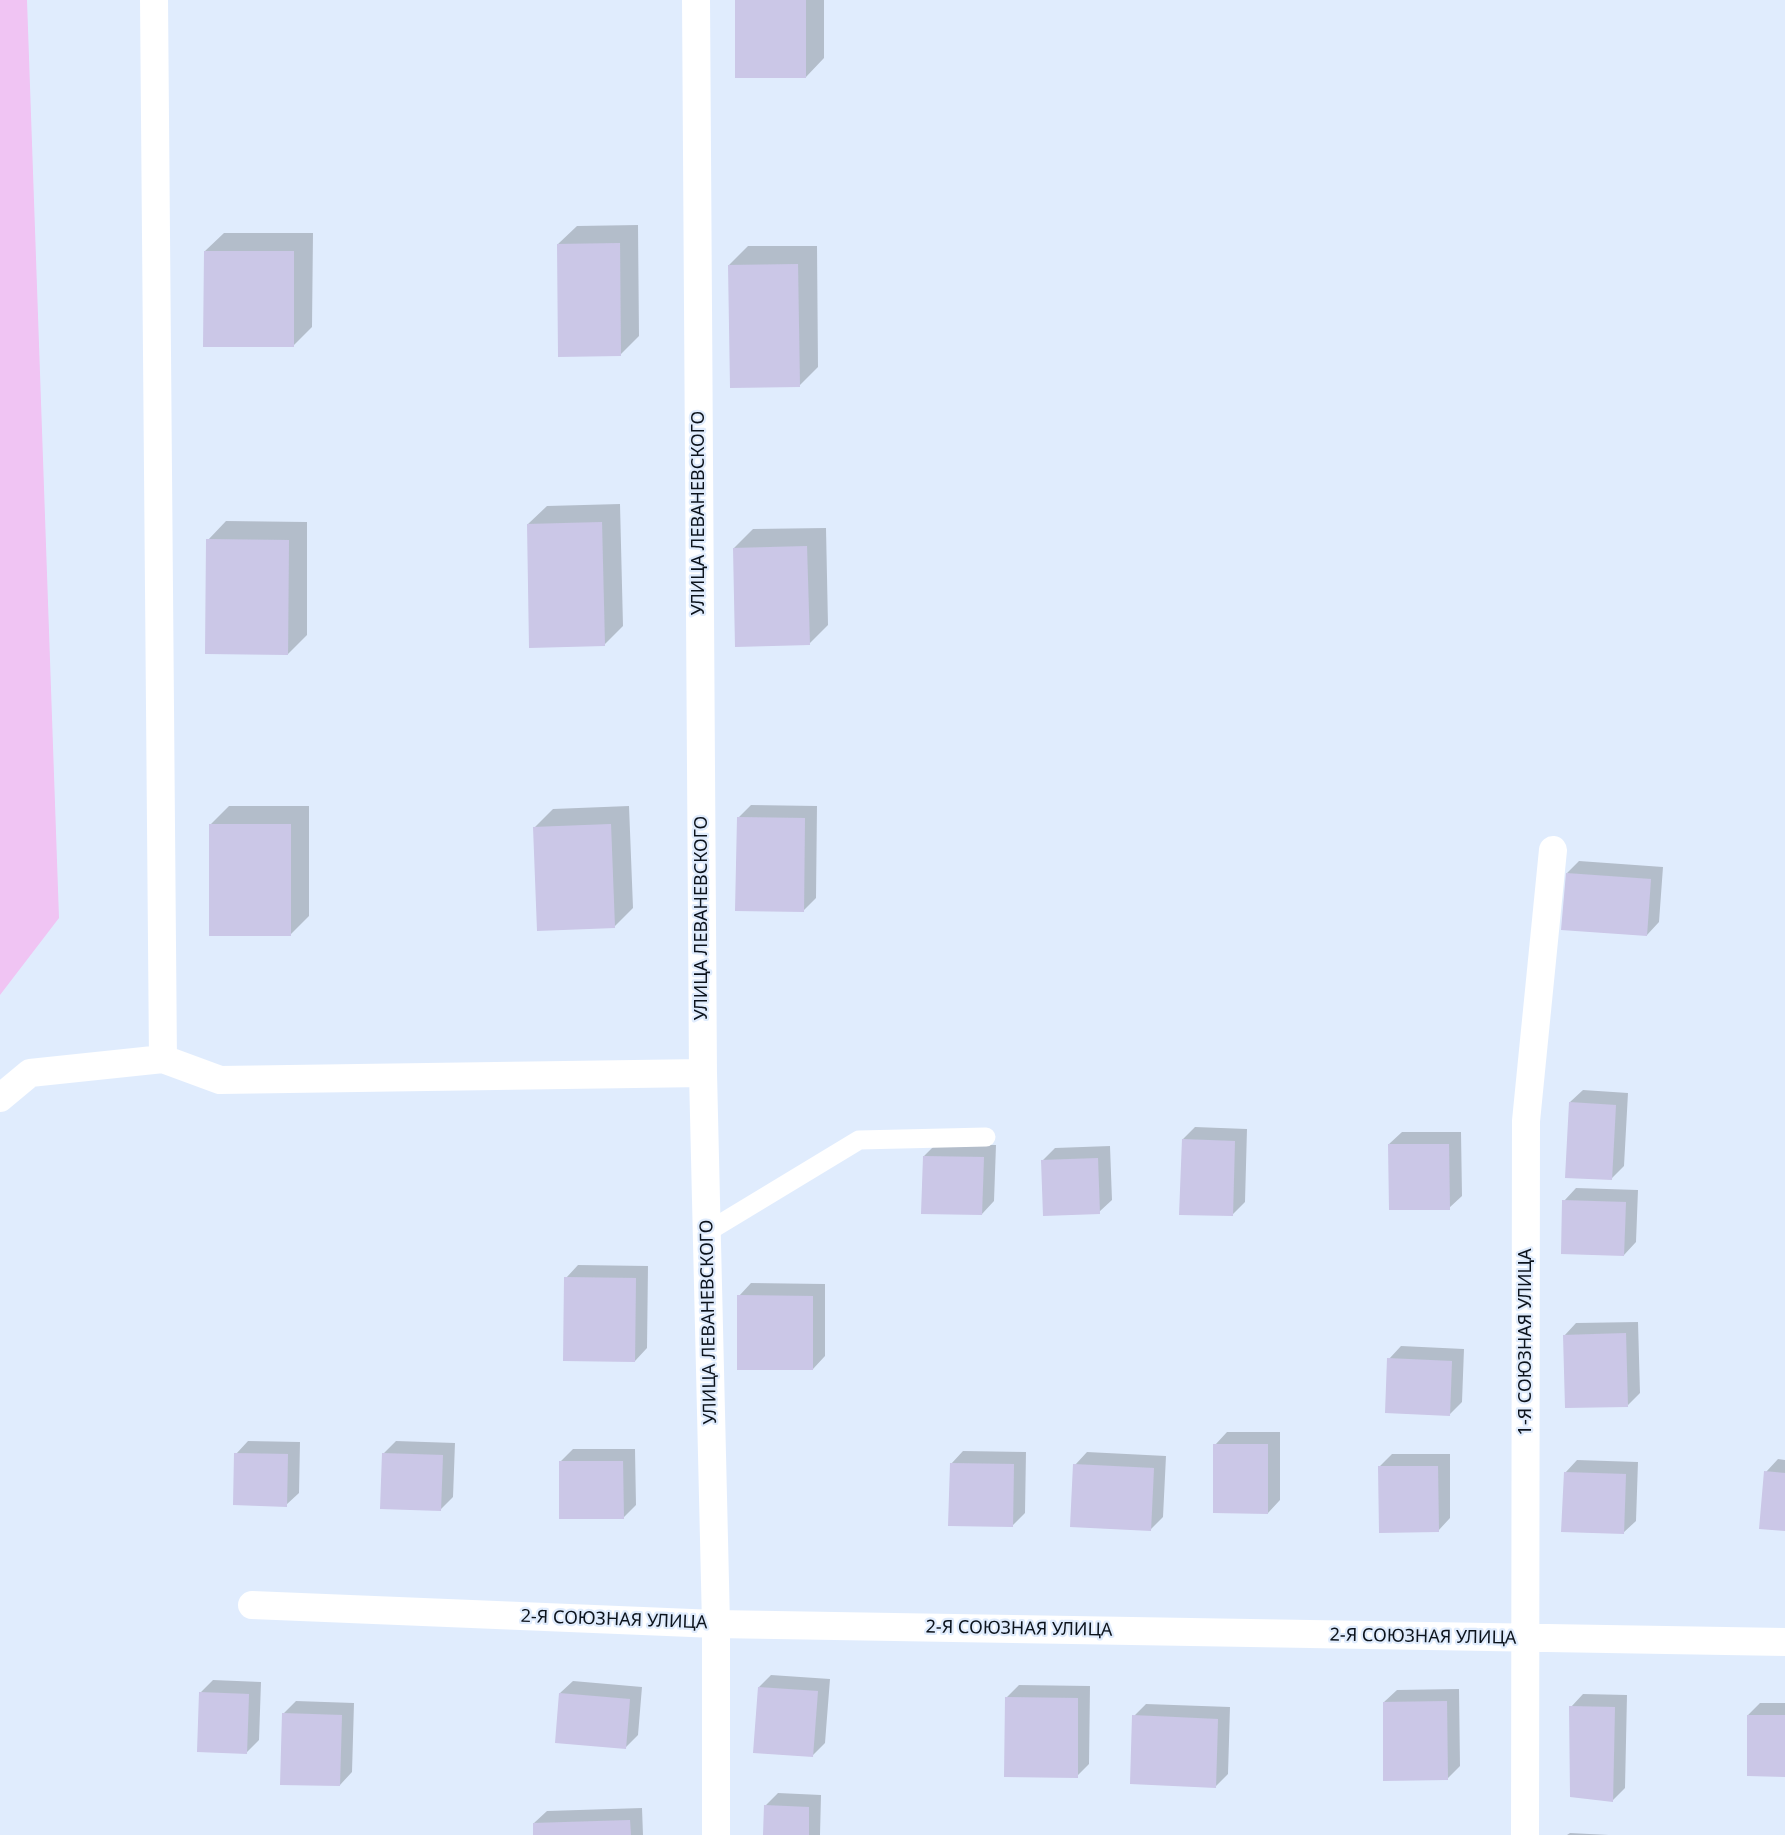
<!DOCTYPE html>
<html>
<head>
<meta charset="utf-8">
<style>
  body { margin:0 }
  canvas { display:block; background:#e0ecfd }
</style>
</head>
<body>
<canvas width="1785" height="1835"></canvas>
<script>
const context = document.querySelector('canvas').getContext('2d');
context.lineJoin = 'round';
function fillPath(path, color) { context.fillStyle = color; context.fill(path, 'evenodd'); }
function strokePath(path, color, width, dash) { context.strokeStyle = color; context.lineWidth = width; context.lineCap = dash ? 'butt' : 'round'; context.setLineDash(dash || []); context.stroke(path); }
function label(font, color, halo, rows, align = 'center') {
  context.font = font + ' "Noto Sans",sans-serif'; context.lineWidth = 4.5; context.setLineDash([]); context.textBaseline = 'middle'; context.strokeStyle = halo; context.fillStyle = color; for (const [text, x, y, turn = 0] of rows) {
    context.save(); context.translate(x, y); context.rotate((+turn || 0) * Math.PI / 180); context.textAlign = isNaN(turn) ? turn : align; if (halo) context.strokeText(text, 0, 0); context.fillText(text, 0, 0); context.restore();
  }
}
const green = new Path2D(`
  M 0,0 L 27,0 L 59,918 L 0,995 Z`);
const shadow = new Path2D(`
  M 736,0 L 824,0 L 824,58 L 806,77 Z
  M 638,225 L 639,336 L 620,355 L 558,244 L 577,226 Z
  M 224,233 L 313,233 L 312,327 L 293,346 L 205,251 Z
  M 748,246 L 817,246 L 818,367 L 799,386 L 729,265 Z
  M 620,504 L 623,626 L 604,645 L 528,524 L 547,506 Z
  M 226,521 L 307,522 L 307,635 L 288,654 L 208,540 Z
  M 826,528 L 828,625 L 809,644 L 734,548 L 753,529 Z
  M 751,805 L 817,806 L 816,898 L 803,911 L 738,818 Z
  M 229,806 L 309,806 L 309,916 L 290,935 L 210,825 Z
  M 629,806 L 633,908 L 614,927 L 534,828 L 553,809 Z
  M 1579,861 L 1663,867 L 1659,922 L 1647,935 L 1567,873 Z
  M 1583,1090 L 1628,1093 L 1624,1166 L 1612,1178 L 1570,1102 Z
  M 1195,1127 L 1247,1129 L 1245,1202 L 1232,1215 L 1183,1139 Z
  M 1402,1132 L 1461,1132 L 1462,1196 L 1449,1208 L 1389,1144 Z
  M 936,1144 L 996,1145 L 994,1201 L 982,1214 L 924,1156 Z
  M 1110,1146 L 1112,1200 L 1099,1212 L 1042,1161 L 1055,1148 Z
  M 1576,1188 L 1638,1190 L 1636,1242 L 1624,1255 L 1564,1201 Z
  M 578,1265 L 648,1266 L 647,1348 L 635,1361 L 566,1278 Z
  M 751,1283 L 825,1284 L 825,1356 L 813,1369 L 739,1296 Z
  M 1638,1322 L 1640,1393 L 1628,1405 L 1564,1336 L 1576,1323 Z
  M 1401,1346 L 1464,1349 L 1462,1402 L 1450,1414 L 1389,1359 Z
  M 1227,1432 L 1280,1432 L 1280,1500 L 1268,1513 L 1215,1445 Z
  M 248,1441 L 300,1442 L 299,1493 L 286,1505 L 236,1454 Z
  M 396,1441 L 455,1443 L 453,1497 L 440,1510 L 383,1454 Z
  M 573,1449 L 635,1449 L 636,1505 L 623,1518 L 560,1462 Z
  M 963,1451 L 1026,1452 L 1025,1513 L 1012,1526 L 951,1464 Z
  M 1087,1452 L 1166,1456 L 1163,1517 L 1150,1530 L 1075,1465 Z
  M 1392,1454 L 1450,1454 L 1450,1518 L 1438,1531 L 1379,1467 Z
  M 1778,1459 L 1785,1460 L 1785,1530 L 1766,1472 Z
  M 1577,1460 L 1638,1462 L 1636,1521 L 1623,1533 L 1565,1473 Z
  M 771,1675 L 830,1679 L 825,1743 L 812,1756 L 759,1687 Z
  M 213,1680 L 261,1682 L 259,1740 L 247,1752 L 200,1693 Z
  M 573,1681 L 642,1687 L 638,1735 L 625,1748 L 556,1742 L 560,1693 Z
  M 1019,1685 L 1090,1686 L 1089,1764 L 1077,1776 L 1006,1698 Z
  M 1459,1689 L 1460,1766 L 1447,1779 L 1384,1702 L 1397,1690 Z
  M 1583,1694 L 1627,1695 L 1625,1788 L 1613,1800 L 1571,1707 Z
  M 296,1701 L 354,1703 L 352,1772 L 340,1785 L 283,1714 Z
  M 1760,1703 L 1785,1703 L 1785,1775 L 1748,1715 Z
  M 1146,1704 L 1230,1707 L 1228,1774 L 1215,1787 L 1134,1716 Z
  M 778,1793 L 821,1795 L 820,1835 L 764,1835 L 765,1806 Z
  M 642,1808 L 643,1835 L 535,1835 L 534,1823 L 547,1811 Z
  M 1570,1833 L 1609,1835 L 1567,1835 Z`);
const building = new Path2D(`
  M 735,0 L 806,0 L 806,78 L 735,78 Z
  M 620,243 L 621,356 L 558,357 L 557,244 Z
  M 204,251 L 294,251 L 294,347 L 203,347 Z
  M 798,264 L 800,387 L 730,388 L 728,265 Z
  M 602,522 L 605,646 L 529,648 L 527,524 Z
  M 206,539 L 289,540 L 288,655 L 205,654 Z
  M 807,546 L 810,645 L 735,647 L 733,548 Z
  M 737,817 L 805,818 L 804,912 L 735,911 Z
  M 209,824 L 291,824 L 291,936 L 209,936 Z
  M 611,824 L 615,928 L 537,931 L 533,827 Z
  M 1566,873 L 1651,879 L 1647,936 L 1561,930 Z
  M 1569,1102 L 1616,1105 L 1612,1180 L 1565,1178 Z
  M 1182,1139 L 1235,1141 L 1233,1216 L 1179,1215 Z
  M 1388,1144 L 1449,1144 L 1450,1210 L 1389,1210 Z
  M 923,1156 L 984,1157 L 982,1215 L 921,1214 Z
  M 1098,1158 L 1100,1214 L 1043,1216 L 1041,1160 Z
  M 1562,1200 L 1626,1202 L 1624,1256 L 1561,1254 Z
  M 564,1277 L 636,1278 L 635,1362 L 563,1361 Z
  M 737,1295 L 813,1296 L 813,1370 L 737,1370 Z
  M 1626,1333 L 1628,1407 L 1565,1408 L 1563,1335 Z
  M 1387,1358 L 1452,1361 L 1450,1416 L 1385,1413 Z
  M 1213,1444 L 1268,1444 L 1268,1514 L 1213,1513 Z
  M 234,1453 L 288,1454 L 287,1507 L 233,1505 Z
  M 382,1453 L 443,1455 L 441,1511 L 380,1509 Z
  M 559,1461 L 623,1461 L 624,1519 L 559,1519 Z
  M 950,1463 L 1014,1464 L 1013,1527 L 948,1526 Z
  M 1073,1464 L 1154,1468 L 1151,1531 L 1070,1527 Z
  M 1378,1466 L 1438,1466 L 1439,1532 L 1379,1533 Z
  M 1764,1471 L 1785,1473 L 1785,1531 L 1759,1529 Z
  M 1564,1472 L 1626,1474 L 1624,1534 L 1561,1532 Z
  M 758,1687 L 818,1691 L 813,1757 L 753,1753 Z
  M 199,1692 L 249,1694 L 247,1754 L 197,1752 Z
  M 559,1693 L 630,1699 L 626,1749 L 555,1743 Z
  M 1005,1697 L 1078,1698 L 1078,1778 L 1004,1777 Z
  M 1447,1701 L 1448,1780 L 1383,1781 L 1383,1702 Z
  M 1569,1706 L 1615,1707 L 1613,1802 L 1570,1797 Z
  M 282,1713 L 342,1715 L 340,1786 L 280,1785 Z
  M 1132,1715 L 1218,1719 L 1216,1788 L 1130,1784 Z
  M 1747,1715 L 1785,1715 L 1785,1777 L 1747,1776 Z
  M 764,1805 L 809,1807 L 809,1835 L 763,1835 Z
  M 630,1820 L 631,1835 L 533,1835 L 533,1823 Z`);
const service = new Path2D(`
  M 707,1232 L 859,1140 L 986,1137`);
const minor = new Path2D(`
  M 154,0 L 163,1059
  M 696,0 L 703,1073 L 716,1624 L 716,1835
  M 0,1098 L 30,1073 L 163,1059 L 220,1080 L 703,1073
  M 252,1605 L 716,1624 L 1785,1642
  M 1525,1835 L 1526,1121 L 1553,850`);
const streetNames = [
  ["УЛИЦА ЛЕВАНЕВСКОГО",699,513,-90],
  ["УЛИЦА ЛЕВАНЕВСКОГО",702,918,-90],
  ["УЛИЦА ЛЕВАНЕВСКОГО",709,1322,-91],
  ["1-Я СОЮЗНАЯ УЛИЦА",1526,1342,-90],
  ["2-Я СОЮЗНАЯ УЛИЦА",614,1620,2],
  ["2-Я СОЮЗНАЯ УЛИЦА",1019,1629,1],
  ["2-Я СОЮЗНАЯ УЛИЦА",1423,1637,1]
];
fillPath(green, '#f0c4f3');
fillPath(shadow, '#0003');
fillPath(building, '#cbc7e7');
strokePath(service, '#fff', 19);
strokePath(minor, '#fff', 28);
label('18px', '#0c131c', '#e0ecfd', streetNames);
</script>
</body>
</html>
